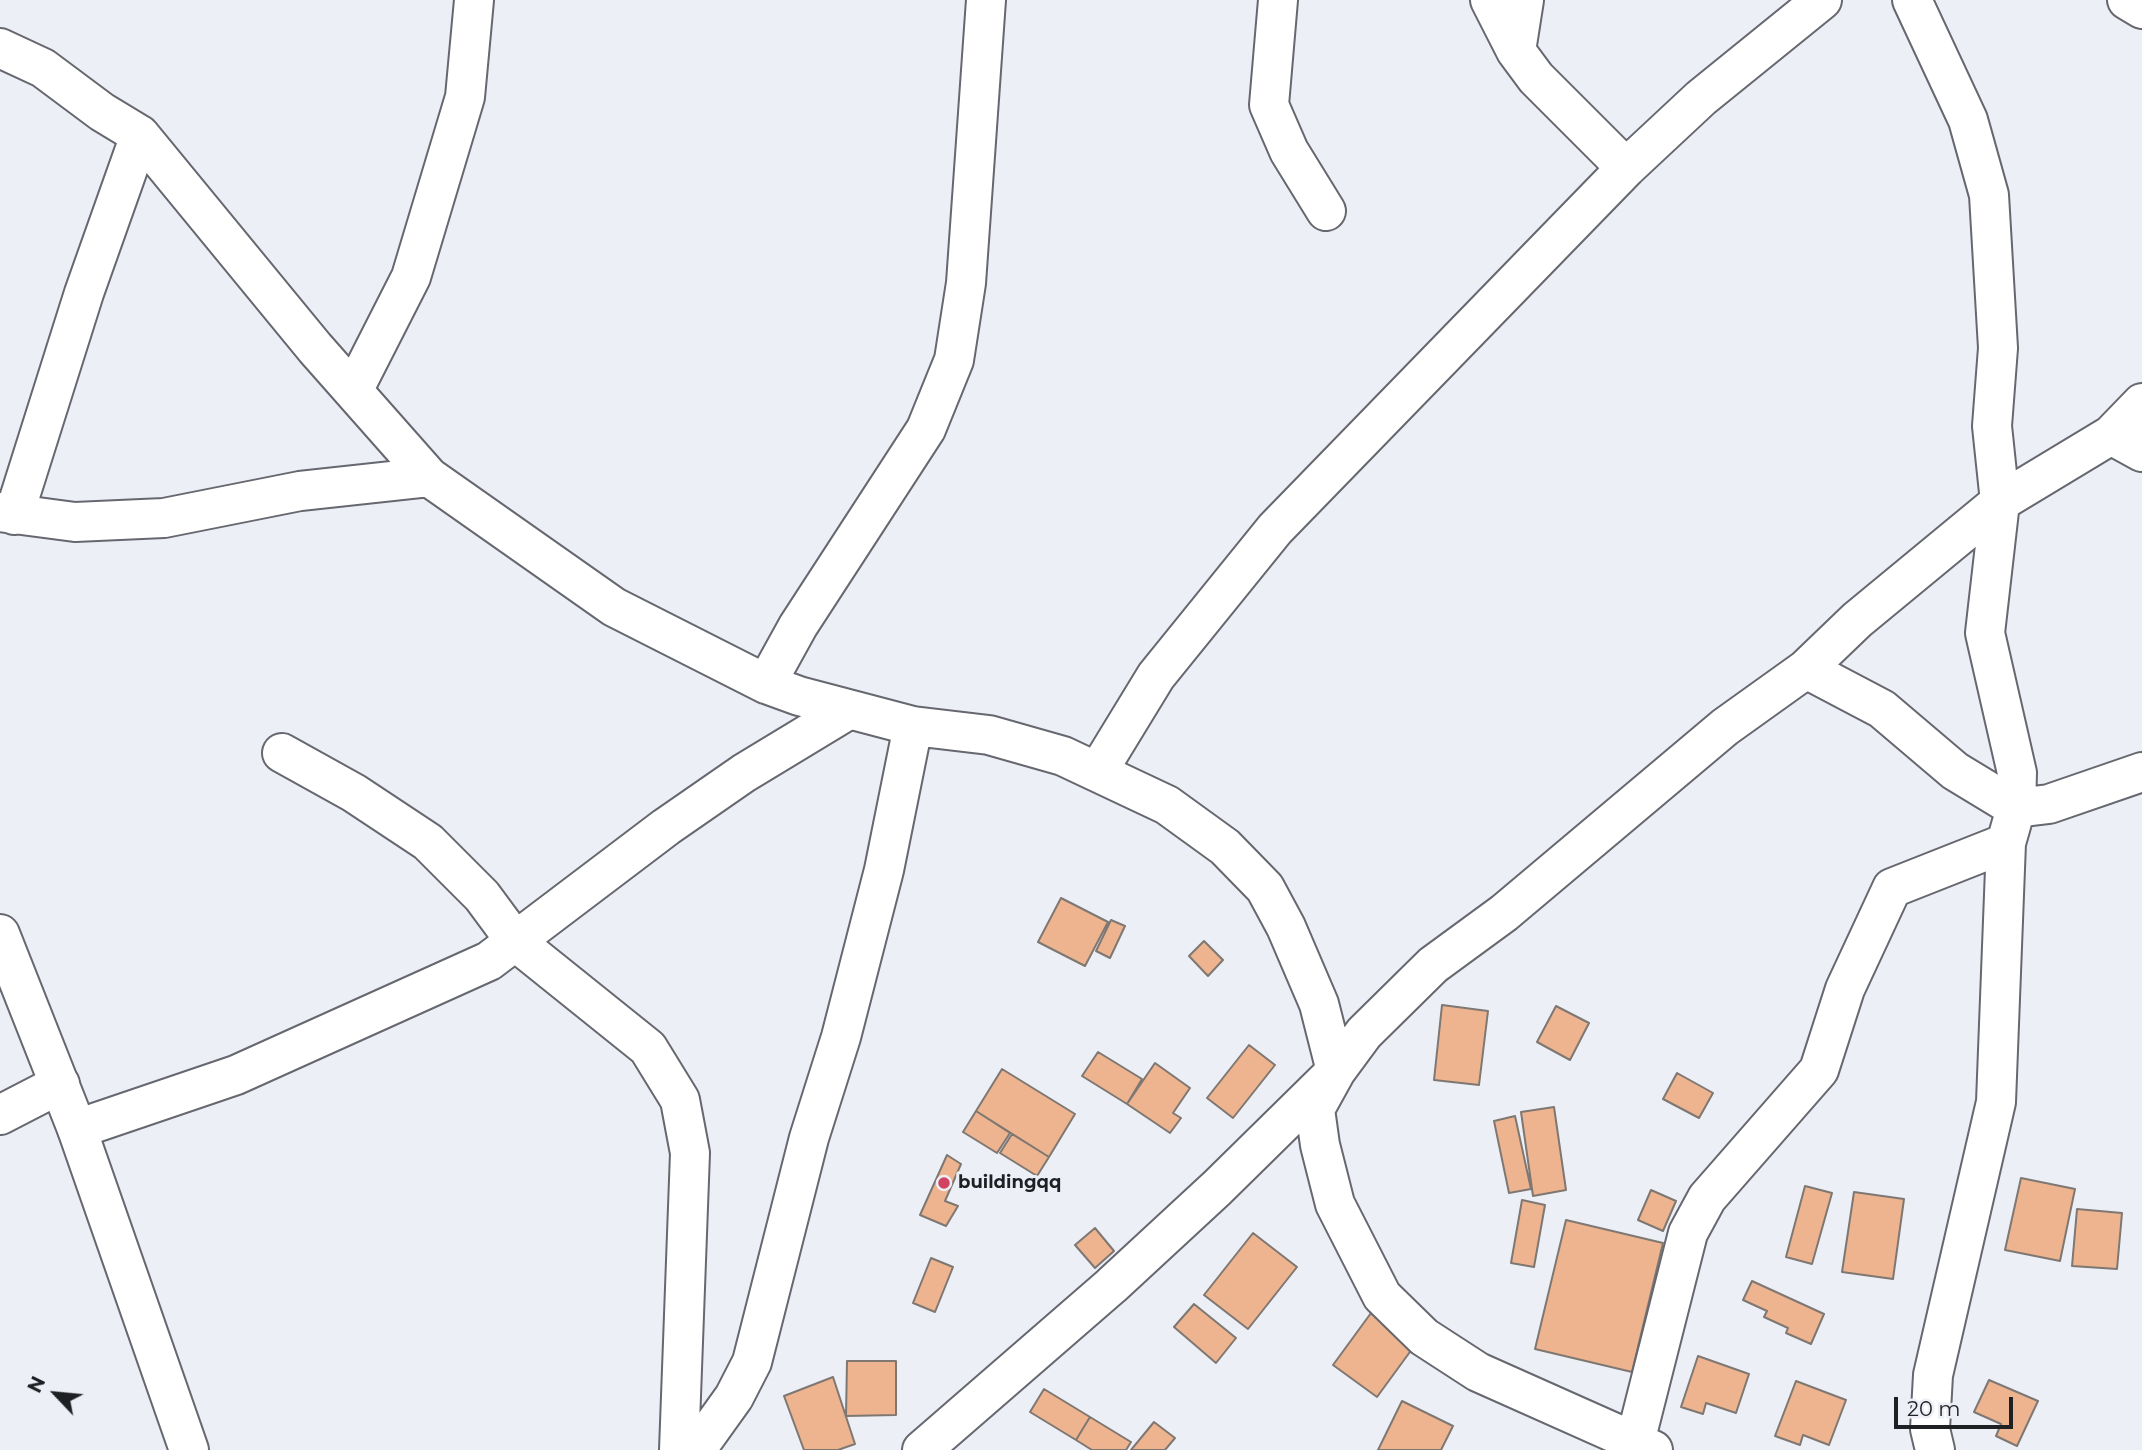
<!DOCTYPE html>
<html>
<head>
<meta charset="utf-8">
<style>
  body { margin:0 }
  #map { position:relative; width:2142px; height:1450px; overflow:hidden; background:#edeff7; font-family:Montserrat,sans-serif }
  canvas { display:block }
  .north { position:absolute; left:21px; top:1359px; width:70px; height:70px; -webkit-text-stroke:5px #edeff7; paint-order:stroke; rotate:296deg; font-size:19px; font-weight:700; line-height:28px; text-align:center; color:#1f2023 }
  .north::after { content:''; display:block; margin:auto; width:24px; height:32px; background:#1f2023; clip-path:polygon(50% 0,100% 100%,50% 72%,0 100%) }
  .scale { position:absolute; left:1894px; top:1397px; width:119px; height:32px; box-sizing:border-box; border:4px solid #1f2023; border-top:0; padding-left:9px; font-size:21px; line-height:24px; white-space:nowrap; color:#1f2023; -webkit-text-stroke:5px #edeff7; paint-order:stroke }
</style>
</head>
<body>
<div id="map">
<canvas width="2142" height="1450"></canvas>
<div class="north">N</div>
<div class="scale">20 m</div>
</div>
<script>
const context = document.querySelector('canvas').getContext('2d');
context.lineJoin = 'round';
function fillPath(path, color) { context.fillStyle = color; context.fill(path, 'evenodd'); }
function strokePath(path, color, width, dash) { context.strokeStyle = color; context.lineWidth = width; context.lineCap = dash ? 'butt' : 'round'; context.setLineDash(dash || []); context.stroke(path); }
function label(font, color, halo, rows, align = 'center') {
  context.font = font + ' Montserrat,sans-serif'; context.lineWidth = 6; context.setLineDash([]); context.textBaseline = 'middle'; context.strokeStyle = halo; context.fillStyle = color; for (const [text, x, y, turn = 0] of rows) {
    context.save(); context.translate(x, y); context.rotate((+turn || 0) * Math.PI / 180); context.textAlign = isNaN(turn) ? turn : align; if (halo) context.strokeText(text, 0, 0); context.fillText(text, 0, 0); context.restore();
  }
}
const building = new Path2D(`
  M 1061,898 L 1108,922 L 1085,966 L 1038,942 Z
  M 1111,920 L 1125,926 L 1110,958 L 1096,951 Z
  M 1204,941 L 1223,960 L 1208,976 L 1189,956 Z
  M 1442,1005 L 1488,1011 L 1479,1085 L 1434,1080 Z
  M 1556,1006 L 1589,1023 L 1570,1060 L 1537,1042 Z
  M 1249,1045 L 1275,1065 L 1233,1118 L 1207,1098 Z
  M 1098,1052 L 1142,1079 L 1127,1104 L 1082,1076 Z
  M 1155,1063 L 1190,1088 L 1173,1113 L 1181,1118 L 1170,1133 L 1127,1104 Z
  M 1002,1069 L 1075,1114 L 1049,1157 L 976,1111 Z
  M 1677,1073 L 1713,1093 L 1699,1118 L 1663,1099 Z
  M 1554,1107 L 1566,1190 L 1533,1196 L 1521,1112 Z
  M 976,1111 L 1010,1133 L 997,1153 L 963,1132 Z
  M 1515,1116 L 1531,1189 L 1509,1193 L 1494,1121 Z
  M 1012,1134 L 1049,1157 L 1037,1176 L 1000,1153 Z
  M 947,1155 L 961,1164 L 945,1201 L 958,1206 L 946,1226 L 920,1215 Z
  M 2021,1178 L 2075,1189 L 2060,1261 L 2005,1250 Z
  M 1805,1186 L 1832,1193 L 1812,1264 L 1786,1257 Z
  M 1651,1190 L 1676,1201 L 1663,1231 L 1638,1220 Z
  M 1854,1192 L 1904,1199 L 1893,1279 L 1842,1272 Z
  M 1522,1200 L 1545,1205 L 1534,1267 L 1511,1263 Z
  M 2077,1209 L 2122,1213 L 2117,1269 L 2072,1266 Z
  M 1566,1220 L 1663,1243 L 1632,1372 L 1535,1349 Z
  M 1095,1228 L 1114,1251 L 1095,1268 L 1075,1245 Z
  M 1253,1233 L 1297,1267 L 1248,1329 L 1204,1295 Z
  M 931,1258 L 953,1267 L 935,1312 L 913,1303 Z
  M 1752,1281 L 1824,1314 L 1811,1344 L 1786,1333 L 1788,1328 L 1764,1317 L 1767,1311 L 1743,1300 Z
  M 1194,1304 L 1236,1338 L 1216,1363 L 1174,1327 Z
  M 1371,1313 L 1415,1345 L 1377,1397 L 1333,1365 Z
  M 1698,1356 L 1749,1374 L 1736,1413 L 1706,1403 L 1703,1414 L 1681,1407 Z
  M 847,1361 L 896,1361 L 896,1415 L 846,1416 Z
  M 833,1377 L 855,1444 L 838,1450 L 804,1450 L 784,1396 Z
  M 1989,1380 L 2038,1401 L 2017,1446 L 1996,1436 L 2001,1424 L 1974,1412 Z
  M 1796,1381 L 1846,1400 L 1829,1445 L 1803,1435 L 1800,1445 L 1775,1436 Z
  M 1044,1389 L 1090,1417 L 1076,1440 L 1030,1412 Z
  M 1402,1401 L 1453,1426 L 1441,1450 L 1378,1450 Z
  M 1090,1417 L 1131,1442 L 1126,1450 L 1092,1450 L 1076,1440 Z
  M 1154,1422 L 1175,1438 L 1165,1450 L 1131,1450 Z`);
const street = new Path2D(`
  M 1278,0 L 1269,105 L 1289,151 L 1326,211
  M 1490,0 L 1516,51 L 1536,78 L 1626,168
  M 1912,0 L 1968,120 L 1989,195 L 1998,348 L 1992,426 L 2000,502 L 1985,633 L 2017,773 L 2016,808 L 2006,843 L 1996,1102 L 1933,1375 L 1930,1429 L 1935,1450
  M 0,48 L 43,68 L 102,112 L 140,135 L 315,348 L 429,477 L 614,607 L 766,684 L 799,696 L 913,726 L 989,735 L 1063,756 L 1167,805 L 1225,847 L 1265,888 L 1286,927 L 1319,1004 L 1336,1071 L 1315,1109 L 1320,1145 L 1335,1204 L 1382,1296 L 1424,1337 L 1478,1372 L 1653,1450
  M 1516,51 L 1524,0
  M 353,391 L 411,277 L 465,97 L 474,0
  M 2111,435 L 2142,452
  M 0,512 L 75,522 L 164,518 L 300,491 L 429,477
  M 14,515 L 84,293 L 140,135
  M 1806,669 L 1882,709 L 1955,771 L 2016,808 L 2049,804 L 2142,772
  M 766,684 L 798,626 L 926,429 L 954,360 L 966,283 L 986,0
  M 282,753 L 354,793 L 428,842 L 482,896 L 516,942 L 648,1048 L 680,1100 L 690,1153 L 679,1450
  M 1098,771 L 1156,676 L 1275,529 L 1626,168 L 1701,98 L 1822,0
  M 0,1115 L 60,1084
  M 77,1129 L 236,1075 L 489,961 L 666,827 L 744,773 L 848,710
  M 696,1450 L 734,1397 L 752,1362 L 809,1138 L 841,1037 L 884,870 L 913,726
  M 922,1450 L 1111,1286 L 1217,1188 L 1336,1071 L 1364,1033 L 1433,965 L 1504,913 L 1725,727 L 1806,669 L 1857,620 L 2000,502 L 2111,435 L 2142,403
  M 1633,1450 L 1688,1233 L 1707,1198 L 1819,1070 L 1845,989 L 1892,888 L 2006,843`);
const secondary = new Path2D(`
  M 2127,0 L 2142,9
  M 0,934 L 77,1129 L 189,1450`);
const markers = [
  [944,1183,7,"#d24261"]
];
const poiNames = [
  ["buildingqq",958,1183]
];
fillPath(building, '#edb48f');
strokePath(building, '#7e7772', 2);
strokePath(street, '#66676f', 42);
strokePath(secondary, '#66676f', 42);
strokePath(street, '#fff', 38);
strokePath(secondary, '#fff', 38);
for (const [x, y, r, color] of markers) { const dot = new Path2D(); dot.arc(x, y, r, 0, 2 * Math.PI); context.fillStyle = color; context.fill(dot); strokePath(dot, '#edeff7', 2.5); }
label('bold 18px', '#1f2023', '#edeff7', poiNames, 'left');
</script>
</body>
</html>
